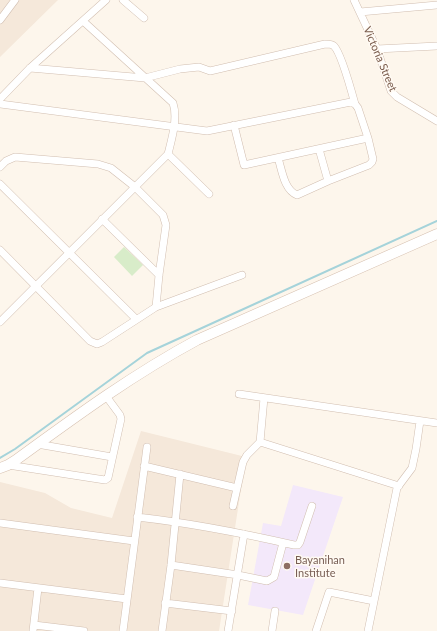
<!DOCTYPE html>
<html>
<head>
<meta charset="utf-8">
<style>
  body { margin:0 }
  canvas { display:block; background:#fdf6ec }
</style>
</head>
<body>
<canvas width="437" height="631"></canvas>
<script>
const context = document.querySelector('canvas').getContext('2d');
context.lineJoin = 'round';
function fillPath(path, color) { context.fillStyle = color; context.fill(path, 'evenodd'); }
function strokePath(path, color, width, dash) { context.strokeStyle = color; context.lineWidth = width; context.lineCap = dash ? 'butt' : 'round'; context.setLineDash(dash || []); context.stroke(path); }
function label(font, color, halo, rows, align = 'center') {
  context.font = font + ' Lato,sans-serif'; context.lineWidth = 3; context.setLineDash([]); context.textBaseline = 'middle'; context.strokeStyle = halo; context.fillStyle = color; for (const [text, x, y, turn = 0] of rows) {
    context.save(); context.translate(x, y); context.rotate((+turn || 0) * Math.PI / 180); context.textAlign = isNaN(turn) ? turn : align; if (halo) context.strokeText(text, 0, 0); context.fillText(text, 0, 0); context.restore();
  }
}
const residential = new Path2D(`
  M 0,0 L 58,0 L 0,57 Z
  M 141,431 L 246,457 L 219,631 L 0,631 L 0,482 L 45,493 L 71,508 L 112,518 Z`);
const education = new Path2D(`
  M 293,485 L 343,497 L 303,615 L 248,605 L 263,523 L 281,526 Z`);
const green = new Path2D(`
  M 124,247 L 143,265 L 132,276 L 114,257 Z`);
const stream = new Path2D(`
  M 0,458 L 15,449 L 147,353 L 437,221`);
const street = new Path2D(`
  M 123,0 L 144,18
  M 354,0 L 377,49 L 391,91 L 397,97 L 437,121
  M 360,12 L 437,5
  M 0,20 L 15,0
  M 377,49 L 437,46
  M 30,68 L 145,78 L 180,69 L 199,67 L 210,71 L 325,44 C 329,44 332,44 334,46 C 341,53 352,93 355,104
  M 0,99 L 30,68 L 106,0
  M 0,104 L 207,131 L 351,102 L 355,104 L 358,108 L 368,138 L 373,159 L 372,162 L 369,165 L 328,181 L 297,195 C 284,190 282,170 278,158
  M 234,125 L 244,165 L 368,138
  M 319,149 L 328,181
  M 168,154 L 209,194
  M 0,167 L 6,161 L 15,157 L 98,164 L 111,168 L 135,187 L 163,215 L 166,225 L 159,275 L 156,307
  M 0,184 L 136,319
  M 102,219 L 159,275
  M 0,250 L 90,341 L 97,344 L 102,342 L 156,307 L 242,275
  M 0,322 L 168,154 C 172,138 178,118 173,103 L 83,21
  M 239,394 L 437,423
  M 260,442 L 399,486
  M 37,444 L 112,457
  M 8,465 L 105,480 L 108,478 L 121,419 L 120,415 L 106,396
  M 144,466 L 237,488
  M 233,506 L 243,462 L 247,455 L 260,442 L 264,398
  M 137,517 C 190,523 242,533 294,545 L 298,545 L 300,542 L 312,506
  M 0,523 L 134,541
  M 171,565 L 238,575 L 267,581 L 274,577 L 283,543
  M 0,583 L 127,599
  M 165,603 L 232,611
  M 34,625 L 84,631
  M 33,631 L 38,588
  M 123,631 L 147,447
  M 162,631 L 171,565 L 180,474
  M 228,631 L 244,534
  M 272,631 L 275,611
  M 316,631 L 329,592 L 374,601
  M 368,631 L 397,488 L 412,468 L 416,449 L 420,421`);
const secondary = new Path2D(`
  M 0,468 L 8,465 L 16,460 C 75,417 132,375 197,340 L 437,234`);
const markers = [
  [287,566,4,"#8d6e63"]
];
const streetNames = [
  ["Victoria Street",380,59,67]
];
const educationNames = [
  ["Bayanihan",295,560],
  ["Institute",295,573]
];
fillPath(residential, '#f5e8da');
fillPath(education, '#f3e8fa');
fillPath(green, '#d8ecc9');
strokePath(stream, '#a5d3da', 2);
strokePath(street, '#d1beb0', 8);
strokePath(secondary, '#d6c0b0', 11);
strokePath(street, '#fff', 7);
strokePath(secondary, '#fff', 10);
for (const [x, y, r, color] of markers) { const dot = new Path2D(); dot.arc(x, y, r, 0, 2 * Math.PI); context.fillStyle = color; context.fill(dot); strokePath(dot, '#fffaf3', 1.5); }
label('11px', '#7a5c4d', '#fffaf3', streetNames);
label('11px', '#785e54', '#fffaf3', educationNames, 'left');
</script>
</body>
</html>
